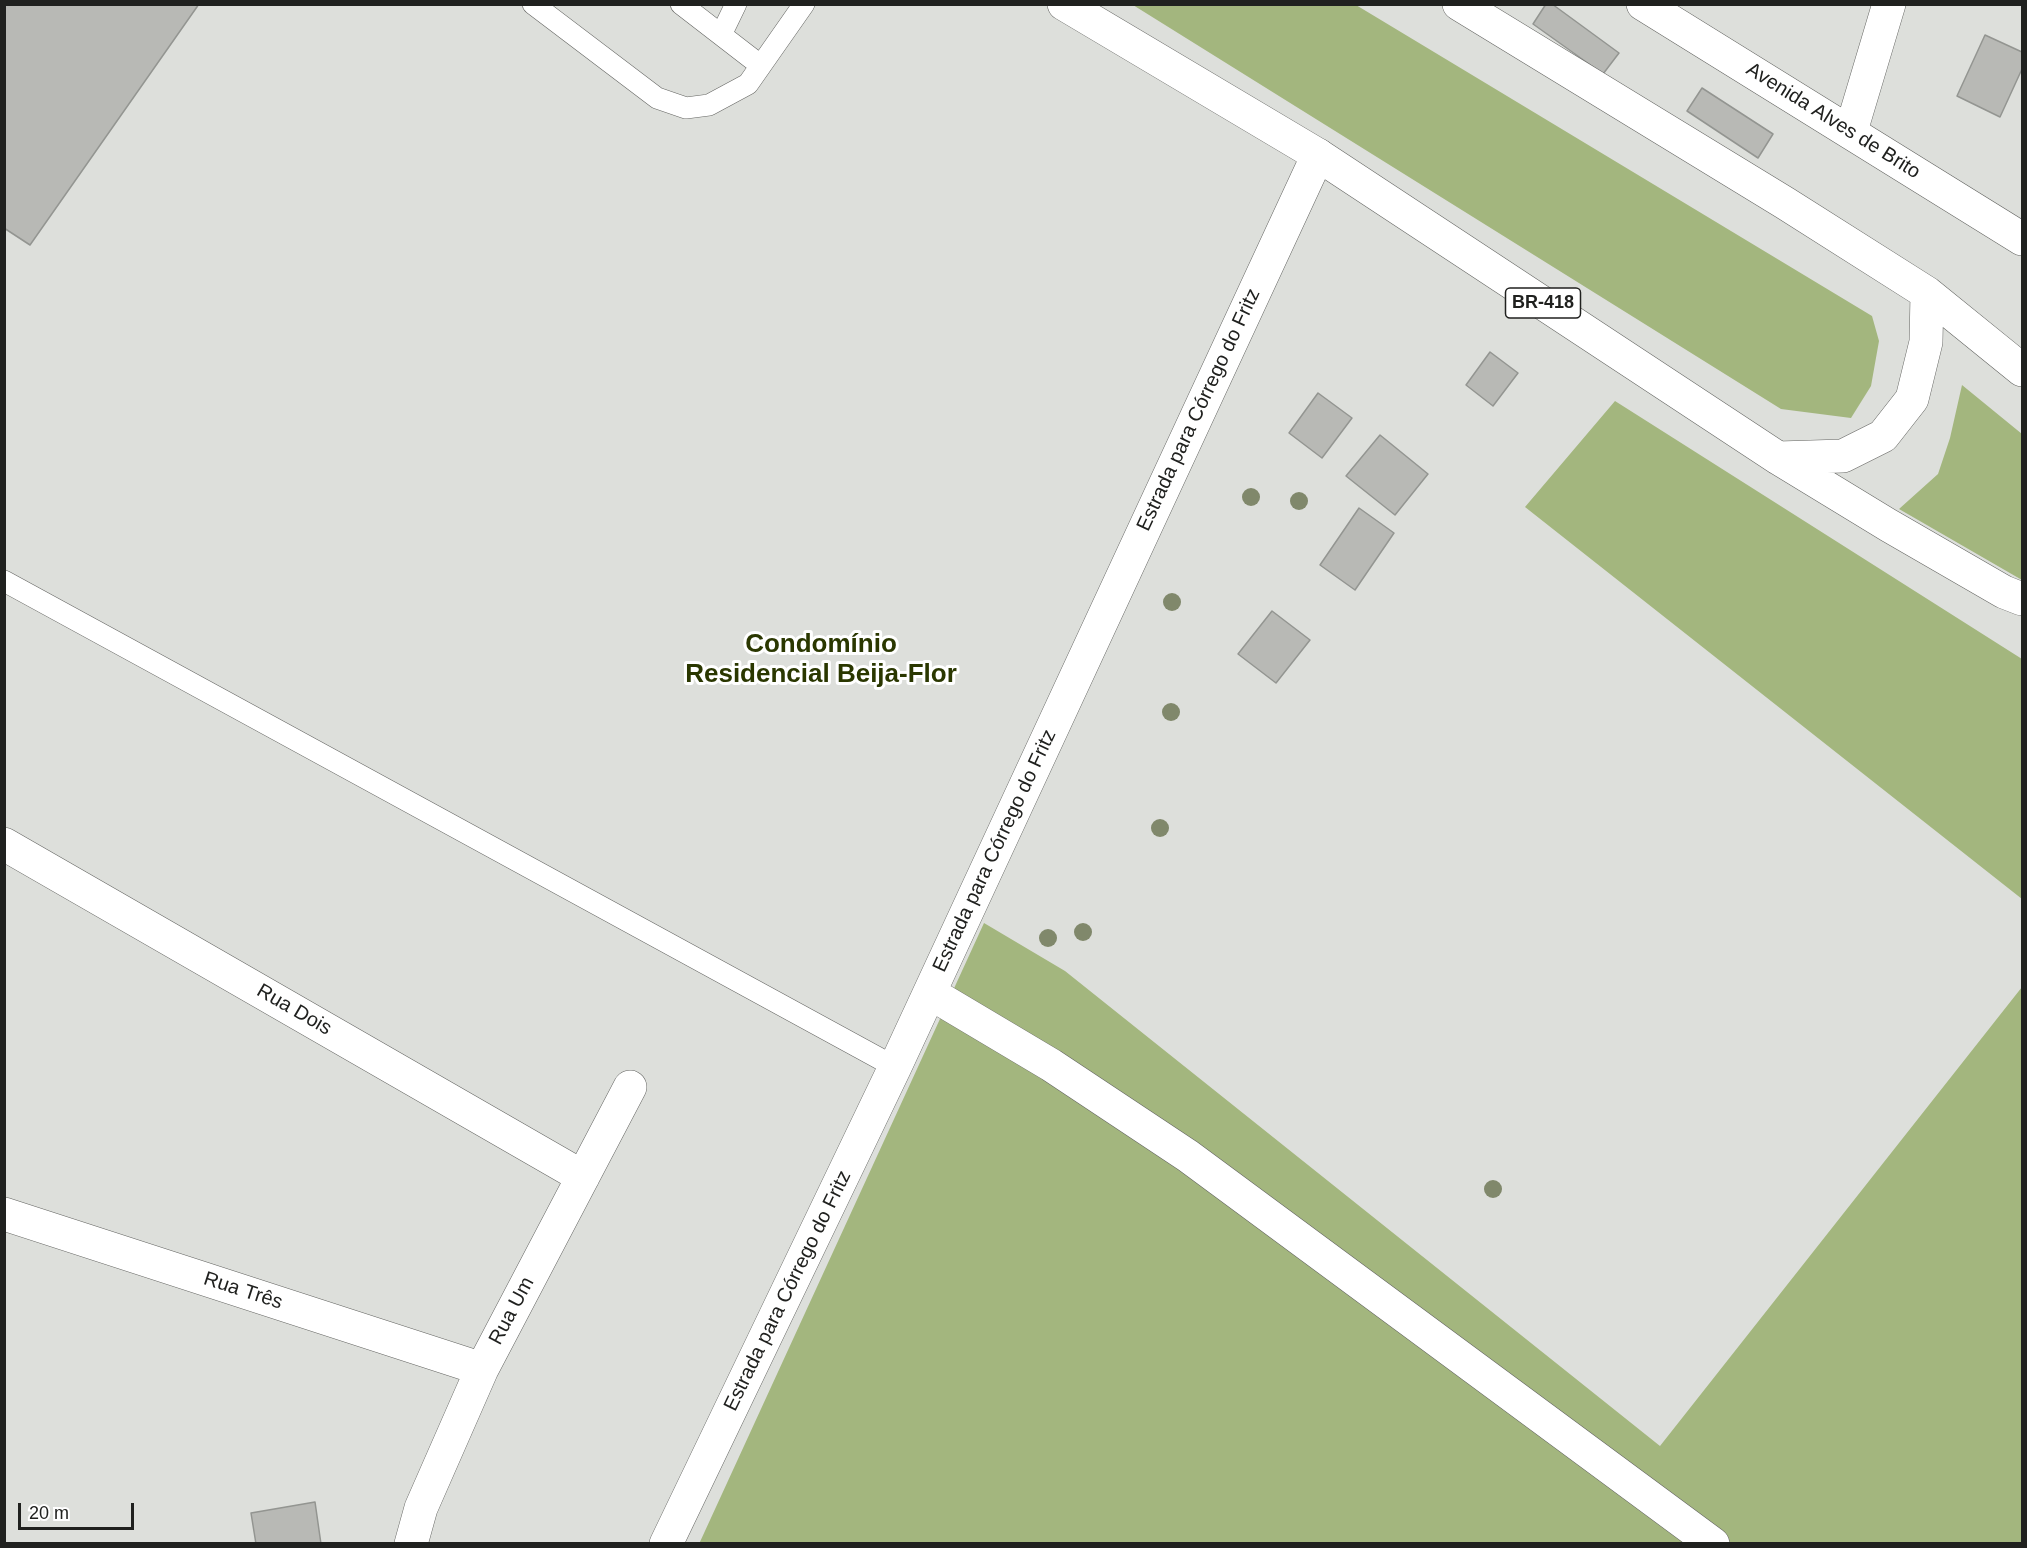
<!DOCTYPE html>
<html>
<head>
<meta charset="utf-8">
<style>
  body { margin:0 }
  #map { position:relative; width:2027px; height:1548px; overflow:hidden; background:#dddfdb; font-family:Helvetica,sans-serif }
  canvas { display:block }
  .frame { position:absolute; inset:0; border:6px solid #20211f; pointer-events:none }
  .scale { position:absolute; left:18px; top:1503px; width:116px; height:27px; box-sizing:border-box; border:3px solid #20211f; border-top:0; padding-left:8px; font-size:18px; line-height:21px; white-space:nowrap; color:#20211f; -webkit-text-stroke:4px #fff; paint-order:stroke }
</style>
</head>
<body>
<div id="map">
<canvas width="2027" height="1548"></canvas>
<div class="frame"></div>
<div class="scale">20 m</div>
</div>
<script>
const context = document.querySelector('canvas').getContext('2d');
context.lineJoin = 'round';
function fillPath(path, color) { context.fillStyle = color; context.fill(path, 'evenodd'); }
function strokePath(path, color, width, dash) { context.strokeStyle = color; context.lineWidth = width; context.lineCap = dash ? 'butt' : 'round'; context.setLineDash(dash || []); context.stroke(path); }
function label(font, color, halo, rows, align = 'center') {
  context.font = font + ' Helvetica,sans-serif'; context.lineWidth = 6; context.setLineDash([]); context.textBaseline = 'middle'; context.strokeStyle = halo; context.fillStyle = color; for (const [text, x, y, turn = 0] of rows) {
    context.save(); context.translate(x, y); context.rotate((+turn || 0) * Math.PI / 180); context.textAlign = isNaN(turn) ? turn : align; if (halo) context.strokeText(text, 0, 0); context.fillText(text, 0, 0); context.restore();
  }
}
const green = new Path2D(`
  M 1133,5 L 1356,5 L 1872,316 L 1879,341 L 1871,386 L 1851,418 L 1781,409 Z
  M 1962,385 L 2022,434 L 2022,580 L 1899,509 L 1938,474 L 1950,438 Z
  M 1615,401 L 2022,659 L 2022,899 L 1525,507 Z
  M 984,923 L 1065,971 L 1660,1446 L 2022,987 L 2022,1543 L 699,1544 Z`);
const building = new Path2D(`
  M 4,4 L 199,4 L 30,245 L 4,228 Z
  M 1546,4 L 1552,4 L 1619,53 L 1603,74 L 1533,24 Z
  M 1985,35 L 2022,52 L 2022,69 L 2000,117 L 1957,96 Z
  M 1702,88 L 1773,134 L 1758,158 L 1687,111 Z
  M 1490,352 L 1518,373 L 1493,406 L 1466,385 Z
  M 1318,393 L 1352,418 L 1322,458 L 1289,433 Z
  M 1380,435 L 1428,474 L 1395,515 L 1346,476 Z
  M 1359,508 L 1394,533 L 1355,590 L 1320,565 Z
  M 1272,611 L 1310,640 L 1276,683 L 1238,654 Z
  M 315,1502 L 321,1544 L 256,1544 L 251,1513 Z`);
const lane = new Path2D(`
  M 533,4 L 657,98 L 686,108 L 709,105 L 748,84 L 804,4
  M 681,4 L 760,65
  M 721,35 L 736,4
  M 4,581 L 895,1067`);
const street = new Path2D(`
  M 1643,4 L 2022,239
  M 1851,131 L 1889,4
  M 4,844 L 583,1177
  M 930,993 L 1051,1065 L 1188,1156 L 1713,1544
  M 4,1214 L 482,1369
  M 411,1544 L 421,1508 L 482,1369 L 630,1087
  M 666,1544 L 895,1067 L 1318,155`);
const primary = new Path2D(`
  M 1064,4 L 1318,155 L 1778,458 L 1888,525 L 2004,592 L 2022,599
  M 1459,4 L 1785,203 L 1927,293 L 2022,370
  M 1778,458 L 1843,456 L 1883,436 L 1912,399 L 1926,342 L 1927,293`);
const trees = [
  [1251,497],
  [1299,501],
  [1172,602],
  [1171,712],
  [1160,828],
  [1083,932],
  [1048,938],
  [1493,1189]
];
const shields = [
  [1543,303,75]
];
const shieldNames = [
  ["BR-418",1543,303]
];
const streetNames = [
  ["Avenida Alves de Brito",1833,121,32],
  ["Estrada para Córrego do Fritz",1199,410,-65],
  ["Estrada para Córrego do Fritz",995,851,-65],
  ["Rua Dois",294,1010,30],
  ["Rua Três",243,1291,18],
  ["Estrada para Córrego do Fritz",788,1291,-64],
  ["Rua Um",512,1311,-62]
];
const districtNames = [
  ["Condomínio",821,645],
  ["Residencial Beija-Flor",821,675]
];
fillPath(green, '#a3b67e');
fillPath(building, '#b8b9b5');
strokePath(building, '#939591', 1.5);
strokePath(lane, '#646562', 22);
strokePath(street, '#646562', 34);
strokePath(primary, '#646562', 34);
strokePath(lane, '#fff', 21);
strokePath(street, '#fff', 33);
strokePath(primary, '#fff', 33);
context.fillStyle = '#80886b';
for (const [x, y] of trees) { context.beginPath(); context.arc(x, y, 9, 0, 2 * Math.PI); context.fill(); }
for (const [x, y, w] of shields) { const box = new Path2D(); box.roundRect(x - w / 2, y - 15, w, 30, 4.5); context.fillStyle = '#fff'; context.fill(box); strokePath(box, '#20211f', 1.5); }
label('bold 18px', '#20211f', null, shieldNames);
label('20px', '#20211f', '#fff', streetNames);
label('bold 26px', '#2a3700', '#fff', districtNames);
</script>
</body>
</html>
